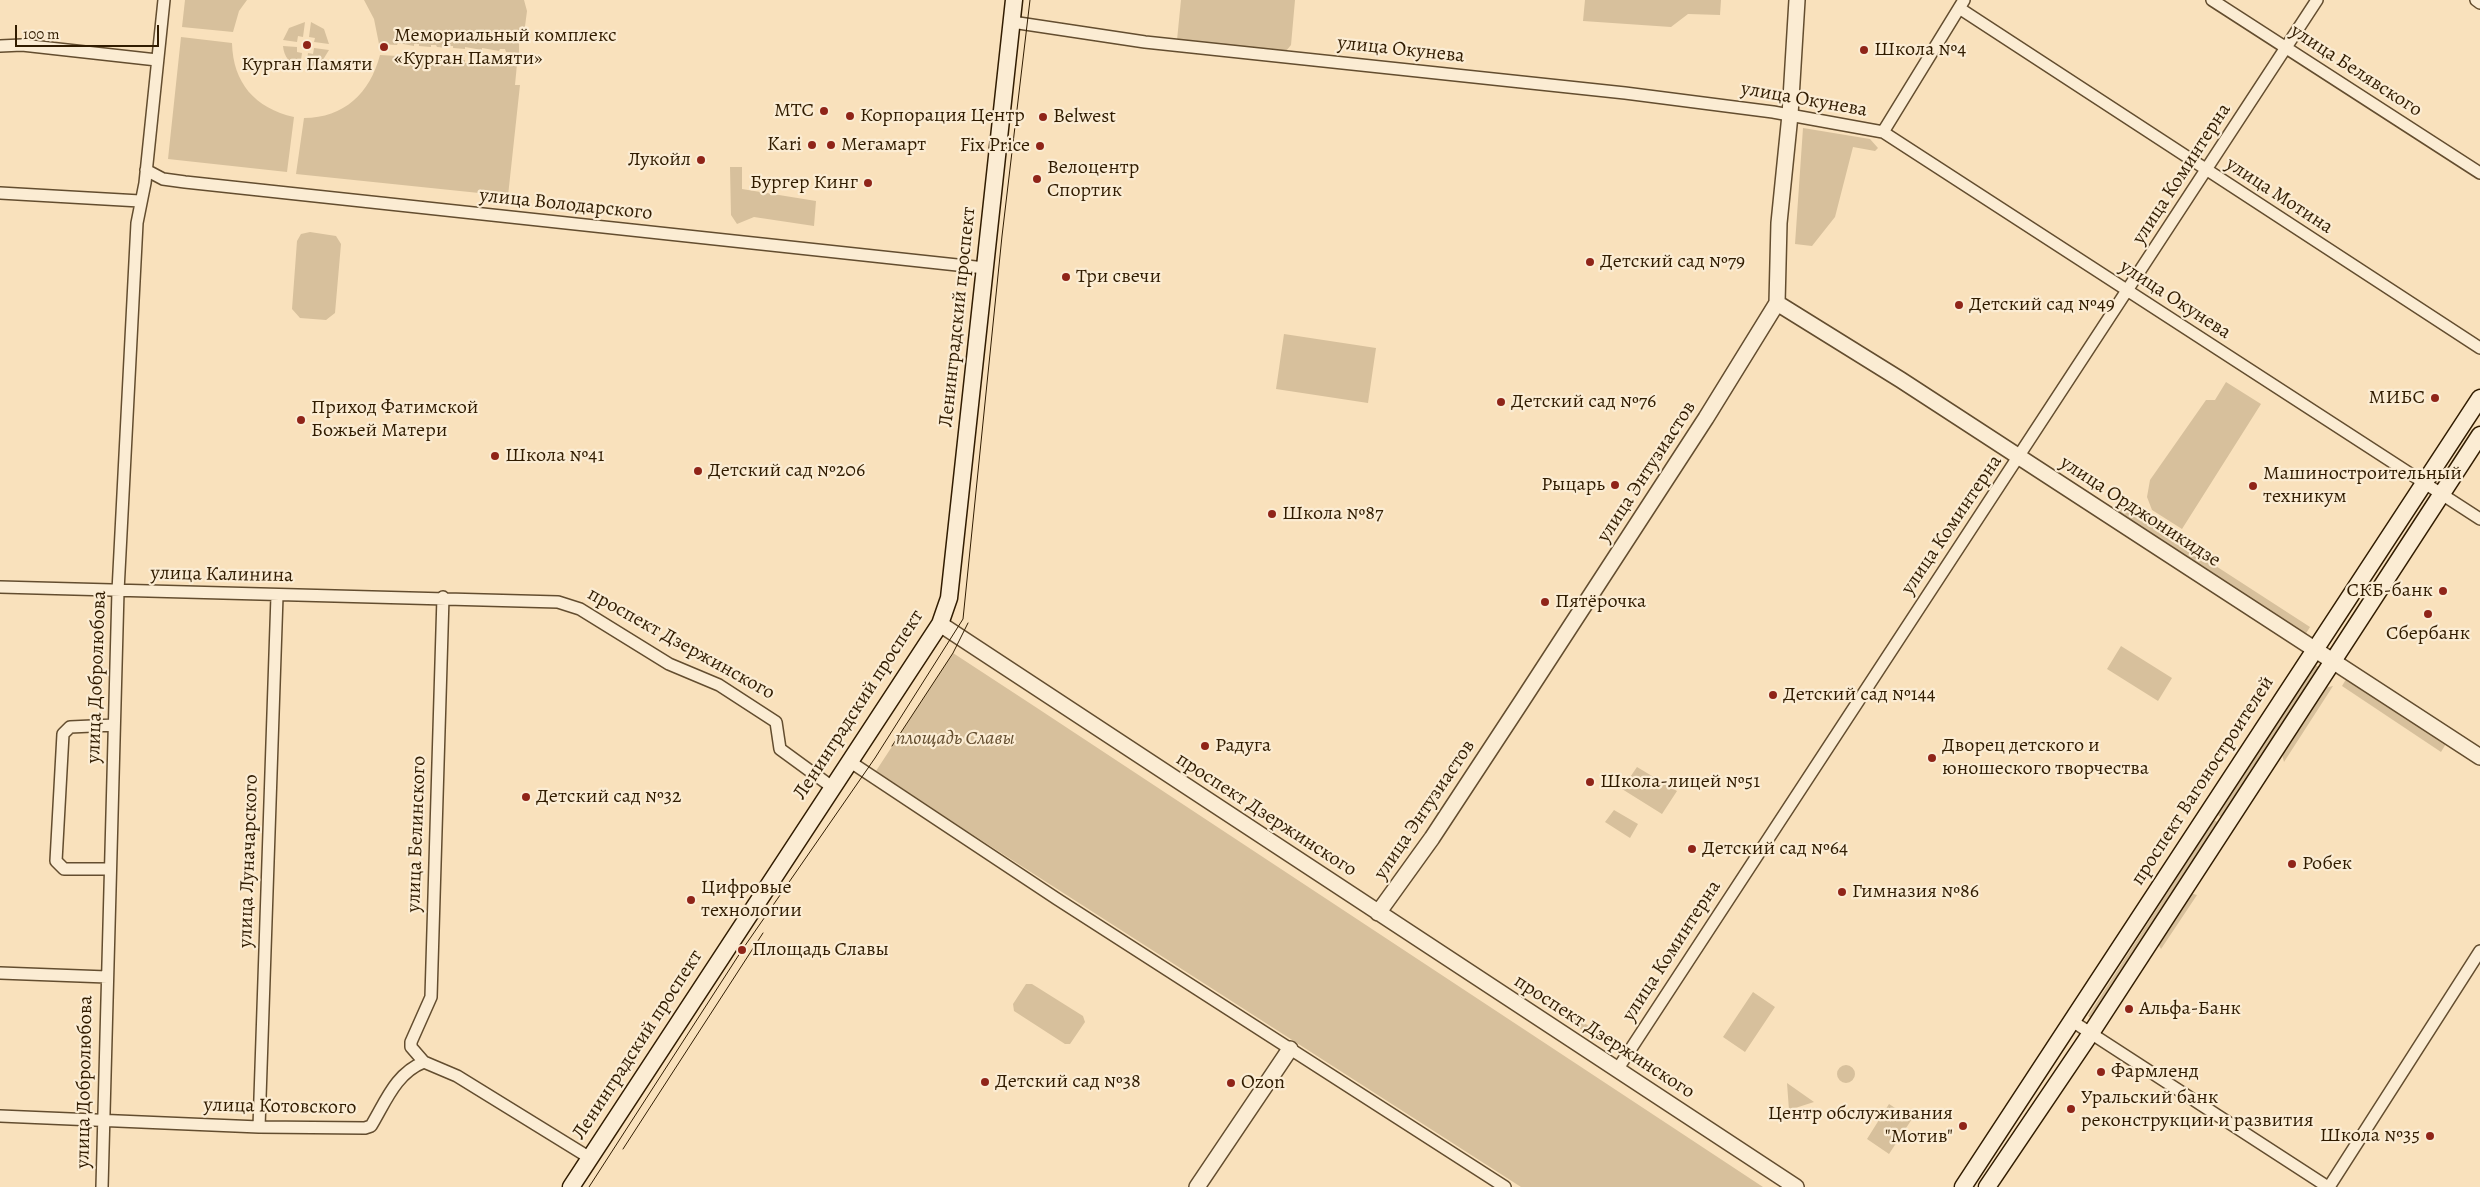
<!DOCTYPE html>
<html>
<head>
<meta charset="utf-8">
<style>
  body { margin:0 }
  #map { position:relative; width:2480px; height:1187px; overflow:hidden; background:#f9e1bc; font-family:Alegreya,serif }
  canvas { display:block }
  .scale { position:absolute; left:15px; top:25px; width:144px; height:22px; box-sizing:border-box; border:2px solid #311c00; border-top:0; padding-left:6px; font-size:15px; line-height:18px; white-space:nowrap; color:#311c00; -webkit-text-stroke:4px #fbecd3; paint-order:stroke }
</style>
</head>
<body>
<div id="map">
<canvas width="2480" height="1187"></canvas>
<div class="scale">100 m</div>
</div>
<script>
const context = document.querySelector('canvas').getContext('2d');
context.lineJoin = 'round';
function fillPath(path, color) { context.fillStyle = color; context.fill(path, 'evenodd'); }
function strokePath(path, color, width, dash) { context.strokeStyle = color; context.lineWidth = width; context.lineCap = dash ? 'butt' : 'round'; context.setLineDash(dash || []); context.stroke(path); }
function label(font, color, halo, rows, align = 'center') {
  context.font = font + ' Alegreya,serif'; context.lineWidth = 4.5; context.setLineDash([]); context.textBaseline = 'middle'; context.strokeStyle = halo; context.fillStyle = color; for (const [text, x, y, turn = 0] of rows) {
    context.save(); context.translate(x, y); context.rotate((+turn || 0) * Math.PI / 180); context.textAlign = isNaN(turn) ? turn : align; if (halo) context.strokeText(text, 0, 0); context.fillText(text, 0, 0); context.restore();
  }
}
const green = new Path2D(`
  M 185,0 L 247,0 L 239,11 L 233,32 L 182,27 Z
  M 364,0 L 524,0 L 527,11 L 524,34 L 519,34 L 519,53 L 506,52 L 505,49 L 500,49 L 499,51 L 482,48 L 482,50 L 465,47 L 465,49 L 453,48 L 453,46 L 448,46 L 448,48 L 437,47 L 436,45 L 431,45 L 431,47 L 419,46 L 419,44 L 414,44 L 414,46 L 398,43 L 397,45 L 379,44 L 374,19 Z
  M 1181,0 L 1295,0 L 1291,45 L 1286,51 L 1177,40 Z
  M 1585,0 L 1721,0 L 1720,15 L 1688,14 L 1671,27 L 1583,21 Z
  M 305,22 L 303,37 L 298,36 L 297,42 L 283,40 L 289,28 Z
  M 311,22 L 324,29 L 329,44 L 314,42 L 315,38 L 309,37 Z
  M 181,37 L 232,43 C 233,83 255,108 294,117 L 287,172 L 168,159 Z
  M 283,46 L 297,47 L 297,52 L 302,53 L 300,67 C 290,64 284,57 283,46 Z
  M 314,48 L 329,50 L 321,63 L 306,68 L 308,53 L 313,54 Z
  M 380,55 L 397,56 L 398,58 L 413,57 L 414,59 L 418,60 L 419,57 L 431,58 L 431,61 L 436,61 L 436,59 L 448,60 L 448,62 L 452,62 L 453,60 L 465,60 L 465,63 L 482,62 L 482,64 L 487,64 L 487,62 L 499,62 L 499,65 L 505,66 L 505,63 L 517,64 L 515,85 L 520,85 L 508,196 L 296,174 L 304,118 C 344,118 370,93 380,55 Z
  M 1803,128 L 1870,139 L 1878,148 L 1875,151 L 1853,147 L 1835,217 L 1812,246 L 1795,244 Z
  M 730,167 L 742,167 L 742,189 L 816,201 L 814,226 L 754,217 L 737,224 L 731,215 Z
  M 310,232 L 336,236 L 341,244 L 335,313 L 326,320 L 300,318 L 292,309 L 297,241 L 301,234 Z
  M 1284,334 L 1376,348 L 1368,403 L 1276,389 Z
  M 2226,382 L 2261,404 L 2182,529 L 2152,510 L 2147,497 L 2150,480 L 2206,400 L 2215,400 Z
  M 2117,502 L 2310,627 L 2305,635 L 2112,510 Z
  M 2121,646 L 2172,678 L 2158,701 L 2107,669 Z
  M 953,653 L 1034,706 L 1763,1187 L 1521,1187 L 956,824 L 876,771 Z
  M 2315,665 L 2323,669 L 2225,820 L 2218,815 Z
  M 2348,676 L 2447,742 L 2441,752 L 2342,686 Z
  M 2333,686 L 2284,762 L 2282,754 L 2324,688 Z
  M 1637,767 L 1677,791 L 1662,814 L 1622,789 Z
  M 1614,810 L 1638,824 L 1630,838 L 1605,822 Z
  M 2214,820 L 2222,825 L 2095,1021 L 2088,1016 Z
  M 2190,893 L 2197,895 L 2161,949 L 2157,942 Z
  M 1026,984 L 1032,984 L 1083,1016 L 1085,1022 L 1070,1044 L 1065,1044 L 1014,1011 L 1013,1004 Z
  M 1753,992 L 1775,1007 L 1745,1052 L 1723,1037 Z
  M 1547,999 L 1598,1032 L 1591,1036 L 1547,1007 Z
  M1837 1074a9 9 0 1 1 18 0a9 9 0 1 1-18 0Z
  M 1787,1083 L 1814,1102 L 1789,1110 Z
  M 1889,1104 L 1912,1119 L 1889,1154 L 1867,1139 Z`);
const minor = new Path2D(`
  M 2212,0 L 2480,173
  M 2476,0 L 2480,3
  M 1959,8 L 2480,348
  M 1012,22 L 1145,42 L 1625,93 L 1773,112 L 1883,132 L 2480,519
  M 0,46 L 22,45 L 157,60
  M 1883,132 L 1964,0
  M 146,170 L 163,179 L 185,182 L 985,268
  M 0,193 L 140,201
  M 0,587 L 558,602 L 580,609 L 669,664 L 719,685 L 776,722 L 780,749 L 832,787
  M 849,761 L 1057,899 L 1505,1187
  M 110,869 L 64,869 L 56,861 L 63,734 L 70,727 L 114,725
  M 0,973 L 107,977
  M 2072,1021 L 2328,1187
  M 424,1062 L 411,1047 L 411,1042 L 431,997 L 443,597
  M 1617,1070 L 2317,0
  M 0,1116 L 259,1127 L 365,1128 L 371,1126 C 386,1101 396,1073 424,1062 L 457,1076 L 590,1158
  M 259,1127 L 277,596
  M 102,1187 L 118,591 L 137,223 L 145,183 L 164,0
  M 2329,1187 L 2480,951`);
const tertiary = new Path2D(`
  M 1777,303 L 1901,380 L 2480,757
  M 940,624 L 1796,1187
  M 1378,913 L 1432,838 L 1522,701 L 1706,418 L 1777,303 L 1779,223 L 1790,115 L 1797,0
  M 1197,1187 L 1290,1049`);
const secondary = new Path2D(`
  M 571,1187 L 940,624 L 949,598 L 1014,0
  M 1963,1187 L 2480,398
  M 1987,1187 L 2091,1033 L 2480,435`);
const tram = new Path2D(`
  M 892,746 L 953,653 L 968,623
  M 623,1149 L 763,933
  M 589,1187 L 742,950 L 875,758 L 963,619 L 1002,236 L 1030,0`);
const markers = [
  [307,45,5,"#8f2418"],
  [384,47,5,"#8f2418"],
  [1864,50,5,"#8f2418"],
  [824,111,5,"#8f2418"],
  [850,116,5,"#8f2418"],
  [1043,117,5,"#8f2418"],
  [812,145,5,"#8f2418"],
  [831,145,5,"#8f2418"],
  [1040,146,5,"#8f2418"],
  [701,160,5,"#8f2418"],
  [1037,179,5,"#8f2418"],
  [868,183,5,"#8f2418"],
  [1590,262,5,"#8f2418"],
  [1066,277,5,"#8f2418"],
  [1959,305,5,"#8f2418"],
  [2435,398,5,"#8f2418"],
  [1501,402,5,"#8f2418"],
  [301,420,5,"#8f2418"],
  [495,456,5,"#8f2418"],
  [698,471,5,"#8f2418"],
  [1615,485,5,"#8f2418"],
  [2253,486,5,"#8f2418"],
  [1272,514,5,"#8f2418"],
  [2443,591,5,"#8f2418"],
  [1545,602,5,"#8f2418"],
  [2428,614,5,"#8f2418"],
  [1773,695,5,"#8f2418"],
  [1205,746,5,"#8f2418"],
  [1932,758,5,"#8f2418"],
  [1590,782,5,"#8f2418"],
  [526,797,5,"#8f2418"],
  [1692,849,5,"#8f2418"],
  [2292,864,5,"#8f2418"],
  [1842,892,5,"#8f2418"],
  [691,900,5,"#8f2418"],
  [742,950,5,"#8f2418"],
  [2129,1009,5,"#8f2418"],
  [2101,1072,5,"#8f2418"],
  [985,1082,5,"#8f2418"],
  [1231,1083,5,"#8f2418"],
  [2071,1109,5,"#8f2418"],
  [1963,1126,5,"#8f2418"],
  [2430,1136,5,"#8f2418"]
];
const poiNames = [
  ["Мемориальный комплекс",394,36],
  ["«Курган Памяти»",394,59],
  ["Школа №4",1874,50],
  ["Курган Памяти",307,65,"center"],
  ["МТС",814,111,"right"],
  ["Корпорация Центр",860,116],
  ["Belwest",1053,117],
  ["Kari",802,145,"right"],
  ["Мегамарт",841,145],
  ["Fix Price",1030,146,"right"],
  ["Лукойл",691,160,"right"],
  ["Велоцентр",1047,168],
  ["Спортик",1047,191],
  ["Бургер Кинг",858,183,"right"],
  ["Детский сад №79",1600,262],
  ["Три свечи",1076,277],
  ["Детский сад №49",1969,305],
  ["МИБС",2425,398,"right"],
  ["Детский сад №76",1511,402],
  ["Приход Фатимской",311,408],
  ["Божьей Матери",311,431],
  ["Школа №41",505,456],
  ["Детский сад №206",708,471],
  ["Машиностроительный",2263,474],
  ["техникум",2263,497],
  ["Рыцарь",1605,485,"right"],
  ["Школа №87",1282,514],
  ["СКБ-банк",2433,591,"right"],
  ["Пятёрочка",1555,602],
  ["Сбербанк",2428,634,"center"],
  ["Детский сад №144",1783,695],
  ["Радуга",1215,746],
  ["Дворец детского и",1942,746],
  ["юношеского творчества",1942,769],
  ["Школа-лицей №51",1600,782],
  ["Детский сад №32",536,797],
  ["Детский сад №64",1702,849],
  ["Робек",2302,864],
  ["Цифровые",701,888],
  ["технологии",701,911],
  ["Гимназия №86",1852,892],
  ["Площадь Славы",752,950],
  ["Альфа-Банк",2139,1009],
  ["Фармленд",2111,1072],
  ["Детский сад №38",995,1082],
  ["Ozon",1241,1083],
  ["Уральский банк",2081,1098],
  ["реконструкции и развития",2081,1121],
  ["Центр обслуживания",1953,1114,"right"],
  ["\"Мотив\"",1953,1137,"right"],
  ["Школа №35",2420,1136,"right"]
];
const streetNames = [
  ["улица Окунева",1401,50,6],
  ["улица Белявского",2356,71,33],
  ["улица Окунева",1804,100,10],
  ["улица Коминтерна",2182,174,-57],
  ["улица Мотина",2279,196,33],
  ["улица Володарского",566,205,6],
  ["улица Окунева",2175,300,33],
  ["Ленинградский проспект",958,317,-84],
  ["улица Энтузиастов",1647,472,-57],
  ["улица Орджоникидзе",2140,512,33],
  ["улица Коминтерна",1952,525,-56],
  ["улица Калинина",222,575,1],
  ["проспект Дзержинского",681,644,29],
  ["улица Добролюбова",97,677,-88],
  ["Ленинградский проспект",859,705,-57],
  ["проспект Вагоностроителей",2203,781,-57],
  ["улица Энтузиастов",1425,810,-56],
  ["проспект Дзержинского",1266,815,33],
  ["улица Белинского",417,834,-88],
  ["улица Луначарского",249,861,-88],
  ["улица Коминтерна",1672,951,-57],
  ["проспект Дзержинского",1604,1037,33],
  ["Ленинградский проспект",638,1045,-57],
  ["улица Добролюбова",85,1082,-89],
  ["улица Котовского",280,1107,1]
];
const parkNames = [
  ["площадь Славы",955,739]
];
fillPath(green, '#d7c09c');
strokePath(minor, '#634d2f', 14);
strokePath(tertiary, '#634d2f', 18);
strokePath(secondary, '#311c00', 19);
strokePath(minor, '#fbecd3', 11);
strokePath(tertiary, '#fbecd3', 15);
strokePath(secondary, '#fbecd3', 16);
strokePath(tram, '#311c00', 1);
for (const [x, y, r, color] of markers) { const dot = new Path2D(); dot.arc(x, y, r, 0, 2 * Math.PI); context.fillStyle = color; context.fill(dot); strokePath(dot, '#fbecd3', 2); }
label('20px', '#311c00', '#fbecd3', poiNames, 'left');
label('20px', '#311c00', '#fbecd3', streetNames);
label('italic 20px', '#634d2f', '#fbecd3', parkNames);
</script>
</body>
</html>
